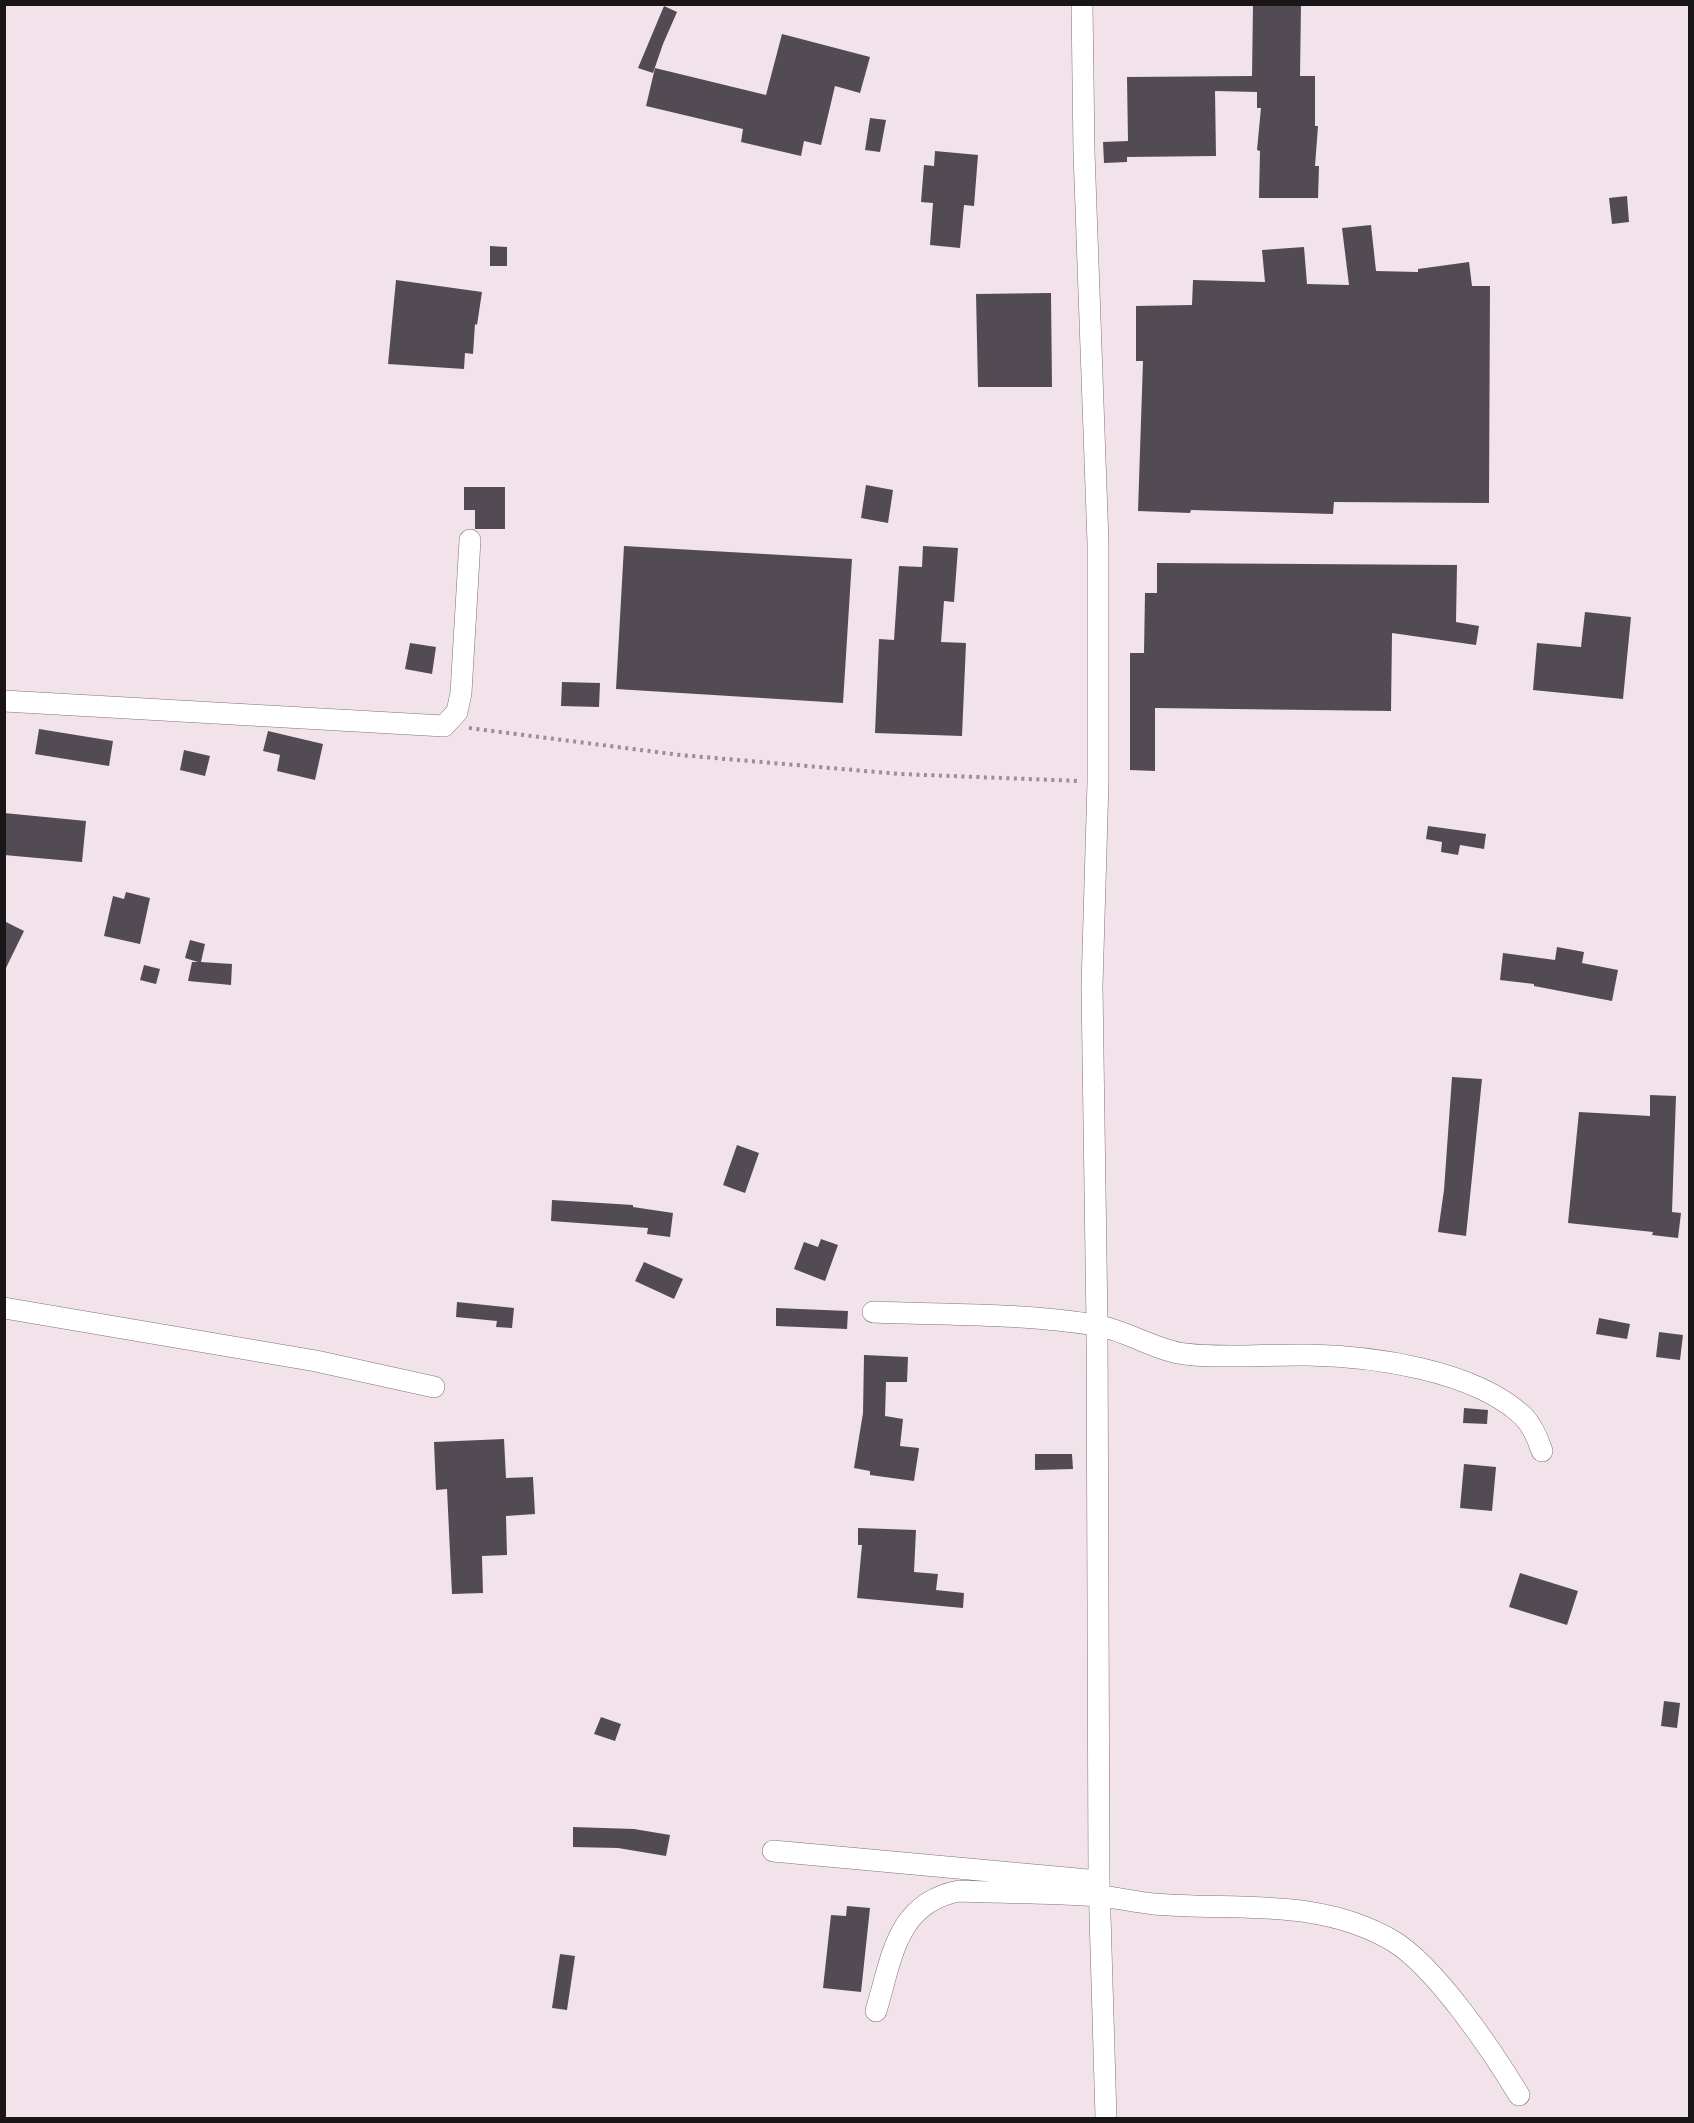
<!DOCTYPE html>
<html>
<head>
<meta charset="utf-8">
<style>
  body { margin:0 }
  #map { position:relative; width:1694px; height:2123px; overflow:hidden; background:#f1e3e9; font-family:Arial,sans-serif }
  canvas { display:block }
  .frame { position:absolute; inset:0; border:6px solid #1a1517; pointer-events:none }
</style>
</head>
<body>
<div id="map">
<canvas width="1694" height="2123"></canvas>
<div class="frame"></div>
</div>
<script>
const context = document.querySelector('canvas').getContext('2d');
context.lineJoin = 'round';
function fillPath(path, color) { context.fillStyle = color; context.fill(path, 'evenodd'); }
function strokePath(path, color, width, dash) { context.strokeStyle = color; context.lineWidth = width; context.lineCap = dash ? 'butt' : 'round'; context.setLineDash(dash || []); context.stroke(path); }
const building = new Path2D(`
  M 1253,4 L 1301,4 L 1300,76 L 1315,76 L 1315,126 L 1318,126 L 1315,166 L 1319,166 L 1318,198 L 1259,198 L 1260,151 L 1257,150 L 1261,108 L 1257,108 L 1257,92 L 1215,91 L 1216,156 L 1127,157 L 1127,162 L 1104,163 L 1103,142 L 1128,141 L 1127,77 L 1252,76 Z
  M 664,6 L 677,12 L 663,44 L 653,73 L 638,68 Z
  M 782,34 L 870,57 L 860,93 L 835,86 L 821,145 L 804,141 L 801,156 L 741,142 L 743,129 L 646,106 L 655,68 L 766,95 Z
  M 870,118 L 886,120 L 880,152 L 865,150 Z
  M 935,151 L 978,155 L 974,206 L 964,205 L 960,248 L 930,245 L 933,203 L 921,202 L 924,165 L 934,166 Z
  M 1627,196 L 1629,222 L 1612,224 L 1609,198 Z
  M 1371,225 L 1376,271 L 1418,272 L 1418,269 L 1469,262 L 1472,286 L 1490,286 L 1489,503 L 1334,502 L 1333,514 L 1191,510 L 1190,513 L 1138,511 L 1143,361 L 1136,361 L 1136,306 L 1192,305 L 1193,280 L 1265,282 L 1262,250 L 1304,247 L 1307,284 L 1349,285 L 1342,228 Z
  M 490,246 L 507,247 L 507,266 L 490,266 Z
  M 396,280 L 482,292 L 477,325 L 475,324 L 473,354 L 465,353 L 464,369 L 388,364 Z
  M 1051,293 L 1052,387 L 978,387 L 976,294 Z
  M 866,485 L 893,490 L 888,523 L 861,518 Z
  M 464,487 L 505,487 L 505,529 L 475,529 L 475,510 L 464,510 Z
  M 624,546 L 852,559 L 843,703 L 616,689 Z
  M 923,546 L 958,548 L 954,602 L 944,601 L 941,642 L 966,643 L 962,736 L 875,733 L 879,639 L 894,640 L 899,566 L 922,567 Z
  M 1157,563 L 1457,565 L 1456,622 L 1479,626 L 1476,645 L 1392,633 L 1391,711 L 1155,708 L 1155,771 L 1130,770 L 1130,653 L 1144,653 L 1145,593 L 1157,593 Z
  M 1585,612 L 1631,617 L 1623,699 L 1533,690 L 1537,643 L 1581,647 Z
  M 410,643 L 436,647 L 432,674 L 405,669 Z
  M 562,682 L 600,683 L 599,707 L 561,706 Z
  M 39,729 L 113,741 L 109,766 L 35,754 Z
  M 268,731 L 323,744 L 315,780 L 277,771 L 280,755 L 263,751 Z
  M 184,750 L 210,756 L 205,776 L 180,770 Z
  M 4,813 L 86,821 L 82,862 L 4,855 Z
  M 1428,826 L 1486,834 L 1484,849 L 1460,845 L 1458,855 L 1441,852 L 1442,842 L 1426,839 Z
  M 126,892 L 150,898 L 140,944 L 104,936 L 113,896 L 124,899 Z
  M 4,921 L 24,931 L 4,972 Z
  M 190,940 L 205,944 L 201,962 L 232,964 L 231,985 L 188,981 L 192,962 L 198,962 L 185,958 Z
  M 1557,947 L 1584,952 L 1582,963 L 1618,970 L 1612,1001 L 1534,986 L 1534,984 L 1500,980 L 1503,953 L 1555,960 Z
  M 144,965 L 160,969 L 156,984 L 140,980 Z
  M 1452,1077 L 1482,1079 L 1466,1236 L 1438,1232 L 1444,1190 Z
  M 1650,1095 L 1676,1096 L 1672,1212 L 1681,1213 L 1678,1238 L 1652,1235 L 1653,1232 L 1568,1223 L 1579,1112 L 1650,1116 Z
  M 737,1145 L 759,1153 L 745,1193 L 723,1185 Z
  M 552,1200 L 633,1205 L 633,1207 L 673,1213 L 670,1237 L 647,1234 L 648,1228 L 551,1221 Z
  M 821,1239 L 838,1245 L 825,1281 L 794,1269 L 804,1242 L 818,1247 Z
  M 644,1262 L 683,1279 L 674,1299 L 635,1281 Z
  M 457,1302 L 514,1308 L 512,1328 L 496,1327 L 497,1321 L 456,1317 Z
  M 776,1308 L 848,1311 L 847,1329 L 776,1326 Z
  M 1599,1318 L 1630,1324 L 1627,1339 L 1596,1334 Z
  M 1659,1332 L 1683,1335 L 1680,1360 L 1656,1357 Z
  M 864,1355 L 908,1357 L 907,1382 L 886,1382 L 885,1416 L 903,1419 L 900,1446 L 919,1448 L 914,1481 L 870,1475 L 870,1471 L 854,1468 L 863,1413 Z
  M 1464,1408 L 1488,1410 L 1487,1424 L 1463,1423 Z
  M 504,1439 L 506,1478 L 533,1477 L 535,1514 L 506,1516 L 507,1555 L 482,1556 L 483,1593 L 452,1594 L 447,1489 L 436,1490 L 434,1442 Z
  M 1035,1454 L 1072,1454 L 1073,1469 L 1035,1470 Z
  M 1464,1464 L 1496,1467 L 1492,1511 L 1460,1508 Z
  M 858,1528 L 916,1530 L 914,1572 L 938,1574 L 936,1590 L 964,1593 L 963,1608 L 857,1598 L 862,1545 L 858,1545 Z
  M 1520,1573 L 1578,1591 L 1567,1625 L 1509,1607 Z
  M 1664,1701 L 1680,1703 L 1677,1728 L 1661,1726 Z
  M 601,1717 L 621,1724 L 615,1741 L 594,1734 Z
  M 573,1827 L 634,1829 L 670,1835 L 666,1856 L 618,1848 L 573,1847 Z
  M 847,1906 L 870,1908 L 861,1992 L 823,1988 L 831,1915 L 846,1916 Z
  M 560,1954 L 575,1956 L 567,2010 L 552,2008 Z`);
const path = new Path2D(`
  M 469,728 L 680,755 L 900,774 L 1080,781`);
const minor = new Path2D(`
  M 1082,4 L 1084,152 L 1098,543 L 1098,782 L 1092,986 L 1097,1325 L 1099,1881 L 1106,2118
  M 4,701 L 444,726 L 457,712 L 461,693 L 470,540
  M 4,1308 L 316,1361 L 434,1387
  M 873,1312 C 946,1315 1022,1313 1095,1325 C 1126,1330 1154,1350 1185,1354 C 1225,1359 1268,1354 1308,1355 C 1372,1356 1474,1370 1523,1416 C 1532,1425 1538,1439 1542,1451
  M 773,1851 L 1099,1881
  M 876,2011 C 892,1958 896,1903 959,1891 C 1006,1893 1053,1892 1100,1896 C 1118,1898 1136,1902 1154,1904 C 1236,1911 1319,1897 1393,1941 C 1436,1967 1493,2052 1519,2095`);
fillPath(building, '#534b54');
strokePath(minor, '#7f7278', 22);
strokePath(path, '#998e93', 4, [3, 4.5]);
strokePath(minor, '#fff', 21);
</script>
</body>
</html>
